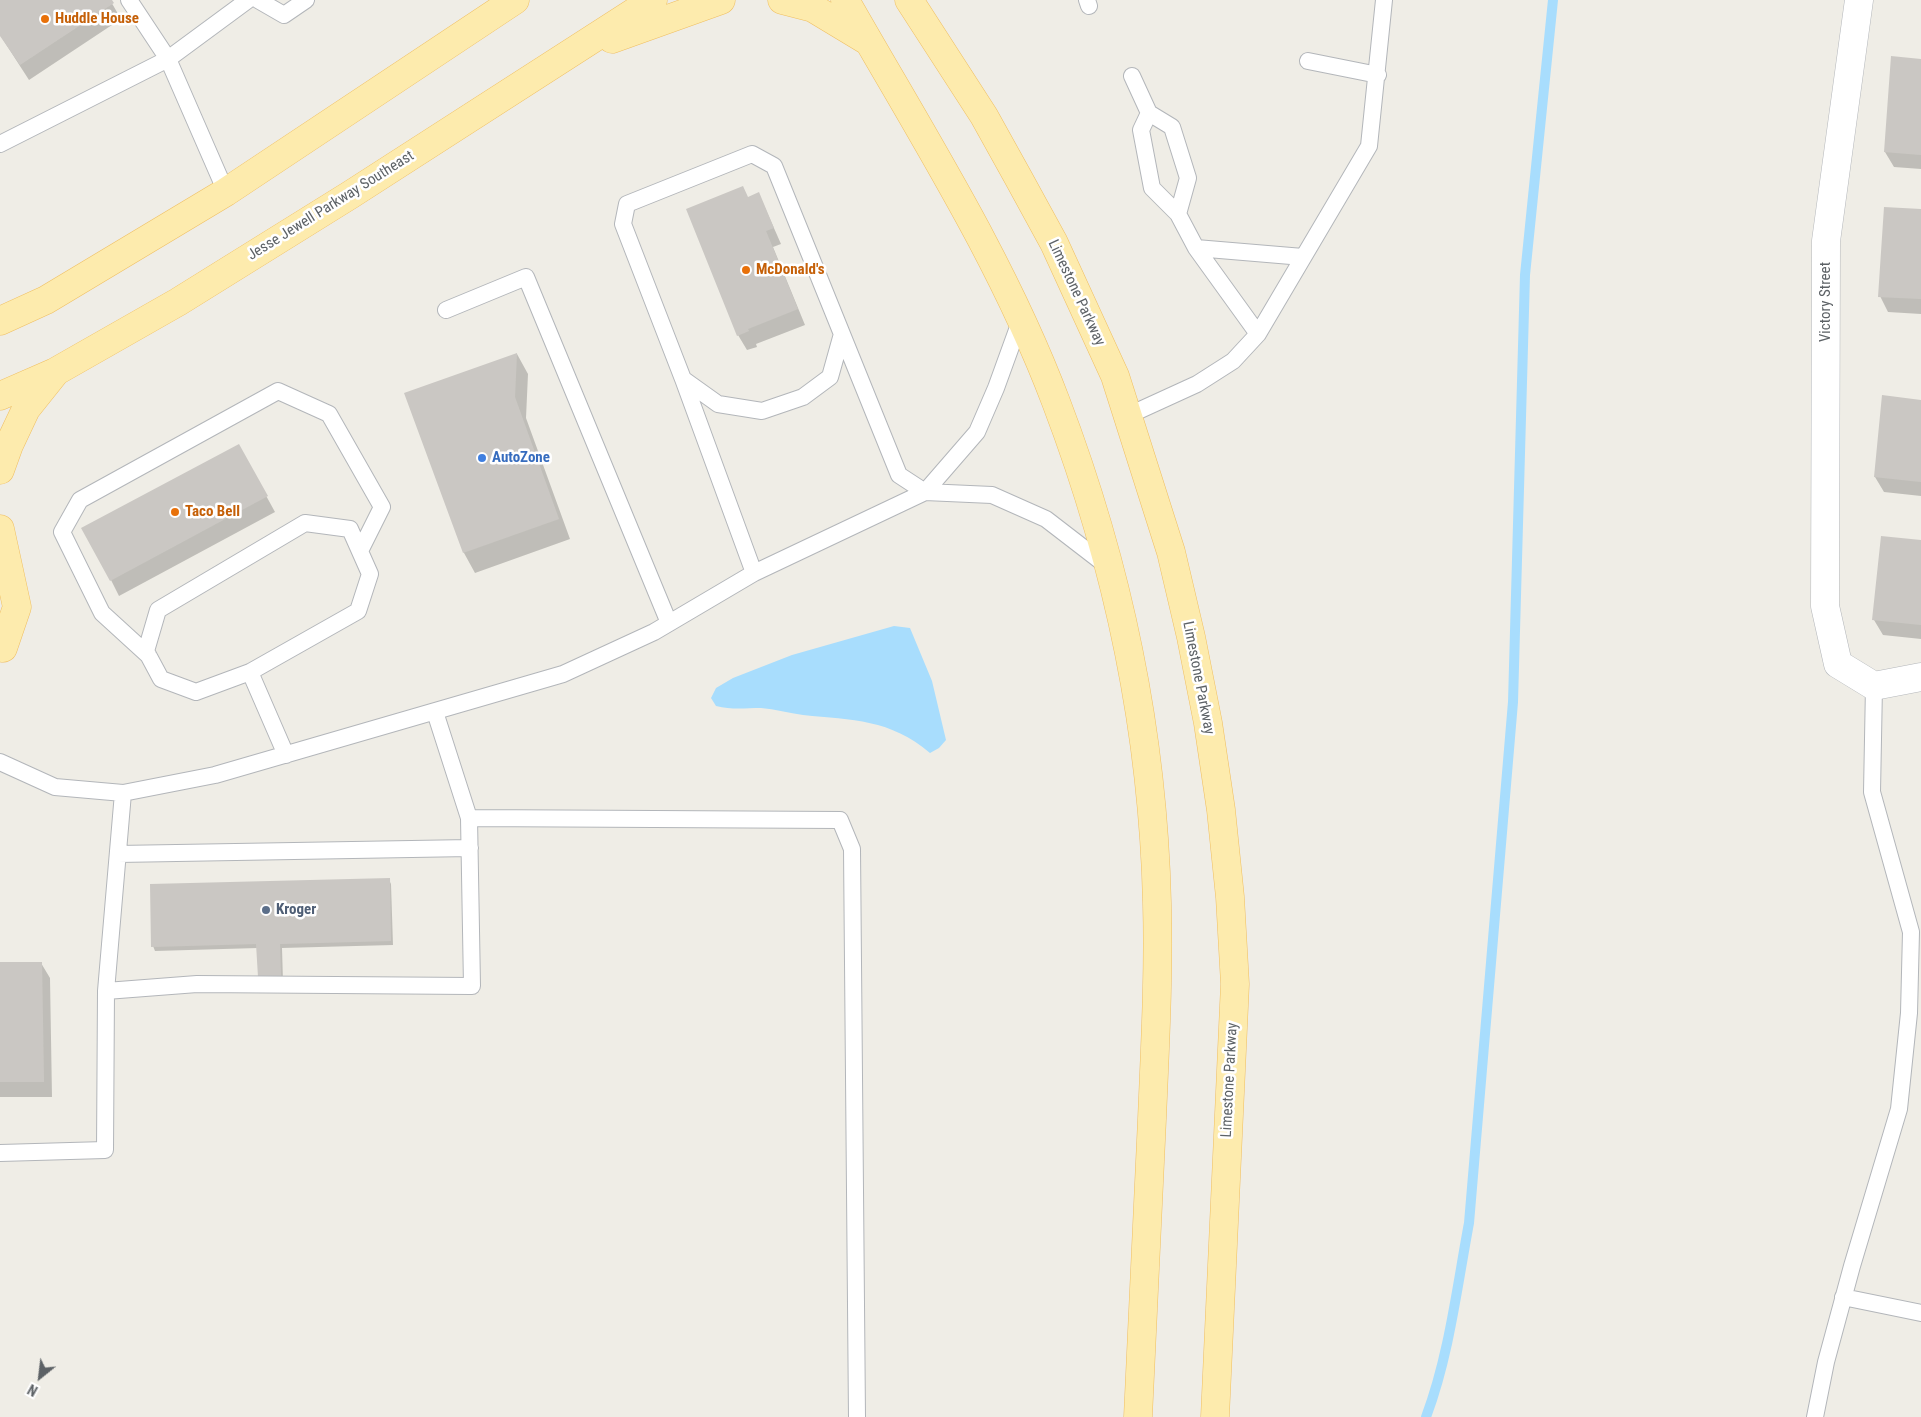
<!DOCTYPE html>
<html>
<head>
<meta charset="utf-8">
<style>
  body { margin:0 }
  #map { position:relative; width:1921px; height:1417px; overflow:hidden; background:#efede6; font-family:"Roboto Condensed",sans-serif }
  canvas { display:block }
  .north { position:absolute; left:15px; top:1352px; width:50px; height:50px; -webkit-text-stroke:4px #fff; paint-order:stroke; rotate:209deg; font-size:14px; font-weight:700; line-height:20px; text-align:center; color:#5d6266 }
  .north::after { content:''; display:block; margin:auto; width:18px; height:22px; background:#5d6266; clip-path:polygon(50% 0,100% 100%,50% 72%,0 100%) }
</style>
</head>
<body>
<div id="map">
<canvas width="1921" height="1417"></canvas>
<div class="north">N</div>
</div>
<script>
const context = document.querySelector('canvas').getContext('2d');
context.lineJoin = 'round';
function fillPath(path, color) { context.fillStyle = color; context.fill(path, 'evenodd'); }
function strokePath(path, color, width, dash) { context.strokeStyle = color; context.lineWidth = width; context.lineCap = dash ? 'butt' : 'round'; context.setLineDash(dash || []); context.stroke(path); }
function label(font, color, halo, rows, align = 'center') {
  context.font = font + ' "Roboto Condensed",sans-serif'; context.lineWidth = 5; context.setLineDash([]); context.textBaseline = 'middle'; context.strokeStyle = halo; context.fillStyle = color; for (const [text, x, y, turn = 0] of rows) {
    context.save(); context.translate(x, y); context.rotate((+turn || 0) * Math.PI / 180); context.textAlign = isNaN(turn) ? turn : align; if (halo) context.strokeText(text, 0, 0); context.fillText(text, 0, 0); context.restore();
  }
}
const water = new Path2D(`
  M 894,626 L 910,628 L 932,681 L 946,740 L 939,748 L 930,753 C 890,719 853,720 803,715 C 789,713 775,709 761,708 C 745,708 732,710 716,706 L 711,698 L 716,688 L 733,678 L 792,655 Z`);
const shadow = new Path2D(`
  M 0,0 L 110,0 L 121,19 L 29,80 L 0,35 Z
  M 1921,60 L 1921,169 L 1894,167 L 1885,152 Z
  M 759,194 L 781,244 L 773,247 L 805,325 L 756,344 L 757,347 L 747,350 L 738,335 L 749,198 Z
  M 1921,210 L 1921,314 L 1888,312 L 1880,296 Z
  M 517,354 L 528,374 L 526,418 L 570,539 L 475,573 L 464,553 L 406,394 Z
  M 1921,401 L 1921,496 L 1884,492 L 1875,477 Z
  M 247,461 L 275,512 L 119,596 L 111,580 Z
  M 1921,541 L 1921,639 L 1883,635 L 1874,620 Z
  M 389,880 L 391,884 L 393,945 L 282,948 L 283,981 L 262,981 L 258,948 L 155,951 L 153,946 Z
  M 0,963 L 41,963 L 50,978 L 52,1097 L 0,1097 Z`);
const stream = new Path2D(`
  M 1426,1417 C 1449,1356 1457,1287 1469,1223 L 1513,702 L 1525,275 L 1553,0`);
const building = new Path2D(`
  M 0,0 L 112,0 L 114,3 L 20,65 L 0,36 Z
  M 1891,56 L 1921,59 L 1921,155 L 1884,152 Z
  M 743,186 L 748,197 L 759,192 L 774,228 L 766,231 L 798,309 L 748,329 L 749,331 L 737,336 L 686,209 Z
  M 1884,207 L 1921,209 L 1921,299 L 1878,297 Z
  M 517,353 L 515,397 L 559,519 L 463,553 L 404,393 Z
  M 1882,395 L 1921,400 L 1921,482 L 1874,477 Z
  M 239,444 L 268,496 L 110,581 L 81,528 Z
  M 1881,536 L 1921,540 L 1921,625 L 1872,620 Z
  M 390,878 L 391,941 L 280,944 L 281,976 L 258,977 L 256,944 L 151,947 L 150,884 Z
  M 0,962 L 42,962 L 44,1082 L 0,1082 Z`);
const lane = new Path2D(`
  M 129,0 L 168,59 L 226,192
  M 258,0 L 284,15 L 306,0
  M 1087,0 L 1089,6
  M 1308,61 L 1378,75
  M 1132,76 L 1149,113 L 1172,127 L 1188,178 L 1178,214
  M 1149,113 L 1141,130 L 1152,188 L 1178,214 L 1196,248 L 1258,334
  M 0,144 L 168,59 L 248,0
  M 1196,248 L 1303,257
  M 446,310 L 526,277 L 669,623
  M 842,334 L 830,377 L 803,397 L 762,411 L 718,404 L 683,379 L 623,224 L 627,204 L 752,154 L 774,166 L 899,475 L 925,492 L 992,495 L 1046,519 L 1107,566
  M 683,379 L 754,573
  M 1127,416 L 1197,384 L 1233,361 L 1258,334 L 1369,146 L 1384,0
  M 305,523 L 350,529 L 370,574 L 358,611 L 250,672 L 196,692 L 161,679 L 146,651 L 158,610 Z
  M 148,655 L 102,613 L 62,532 L 80,500 L 278,391 L 329,414 L 382,507 L 360,551
  M 250,672 L 286,755
  M 435,712 L 469,818
  M 0,762 L 55,787 L 123,793 L 215,775 L 563,674 L 654,632 L 754,573 L 925,492 L 977,432 L 996,388 L 1021,319
  M 118,854 L 470,848
  M 106,991 L 123,793
  M 0,1153 L 105,1150 L 106,991 L 197,984 L 472,986 L 469,818 L 840,820 L 852,849 L 857,1417
  M 1843,1297 L 1921,1313
  M 1815,1417 L 1826,1362 L 1852,1266 L 1899,1109 L 1909,1013 L 1911,932 L 1872,792 L 1874,686`);
const street = new Path2D(`
  M 1859,0 L 1826,241 L 1825,606 L 1838,664 L 1874,686 L 1921,677`);
const primary = new Path2D(`
  M 782,0 L 813,8 L 866,40
  M 845,0 C 920,132 1002,259 1056,402 C 1117,562 1153,732 1157,903 C 1159,975 1155,1047 1152,1119 C 1147,1218 1143,1318 1138,1417
  M 909,0 L 984,116 L 1019,179 L 1054,243 L 1115,376 L 1171,552 L 1191,637 L 1208,723 L 1221,810 L 1230,897 L 1235,984 L 1215,1417
  M 612,39 L 721,0
  M 0,321 L 46,300 L 226,192 L 515,0
  M 0,396 L 55,372 L 178,302 L 350,195 L 653,0
  M 0,470 L 9,445 L 26,409 L 54,374
  M 0,529 L 17,607 L 3,648`);
const markers = [
  [45,19,5,"#e8710a"],
  [746,270,5,"#e8710a"],
  [482,458,5,"#3f7fe0"],
  [175,512,5,"#e8710a"],
  [266,910,5,"#5c6f8a"]
];
const foodNames = [
  ["Huddle House",55,19],
  ["McDonald's",756,270],
  ["Taco Bell",185,512]
];
const streetNames = [
  ["Jesse Jewell Parkway Southeast",331,206,-32],
  ["Limestone Parkway",1076,293,65],
  ["Victory Street",1826,302,-90],
  ["Limestone Parkway",1198,678,79],
  ["Limestone Parkway",1230,1080,-87]
];
const shopNames = [
  ["AutoZone",492,458]
];
const serviceNames = [
  ["Kroger",276,910]
];
fillPath(water, '#a8ddfd');
fillPath(shadow, '#0003');
strokePath(stream, '#a8ddfd', 10);
fillPath(building, '#cac7c3');
strokePath(lane, '#b3b6ba', 18);
strokePath(street, '#b3b6ba', 29);
strokePath(primary, '#efbe60', 29);
strokePath(lane, '#fff', 16);
strokePath(street, '#fff', 28);
strokePath(primary, '#fdebad', 28);
for (const [x, y, r, color] of markers) { const dot = new Path2D(); dot.arc(x, y, r, 0, 2 * Math.PI); context.fillStyle = color; context.fill(dot); strokePath(dot, '#fff', 2); }
label('bold 15px', '#c56008', '#fff', foodNames, 'left');
label('15px', '#5d6266', '#fff', streetNames);
label('bold 15px', '#366cbe', '#fff', shopNames, 'left');
label('bold 15px', '#4e5e75', '#fff', serviceNames, 'left');
</script>
</body>
</html>
